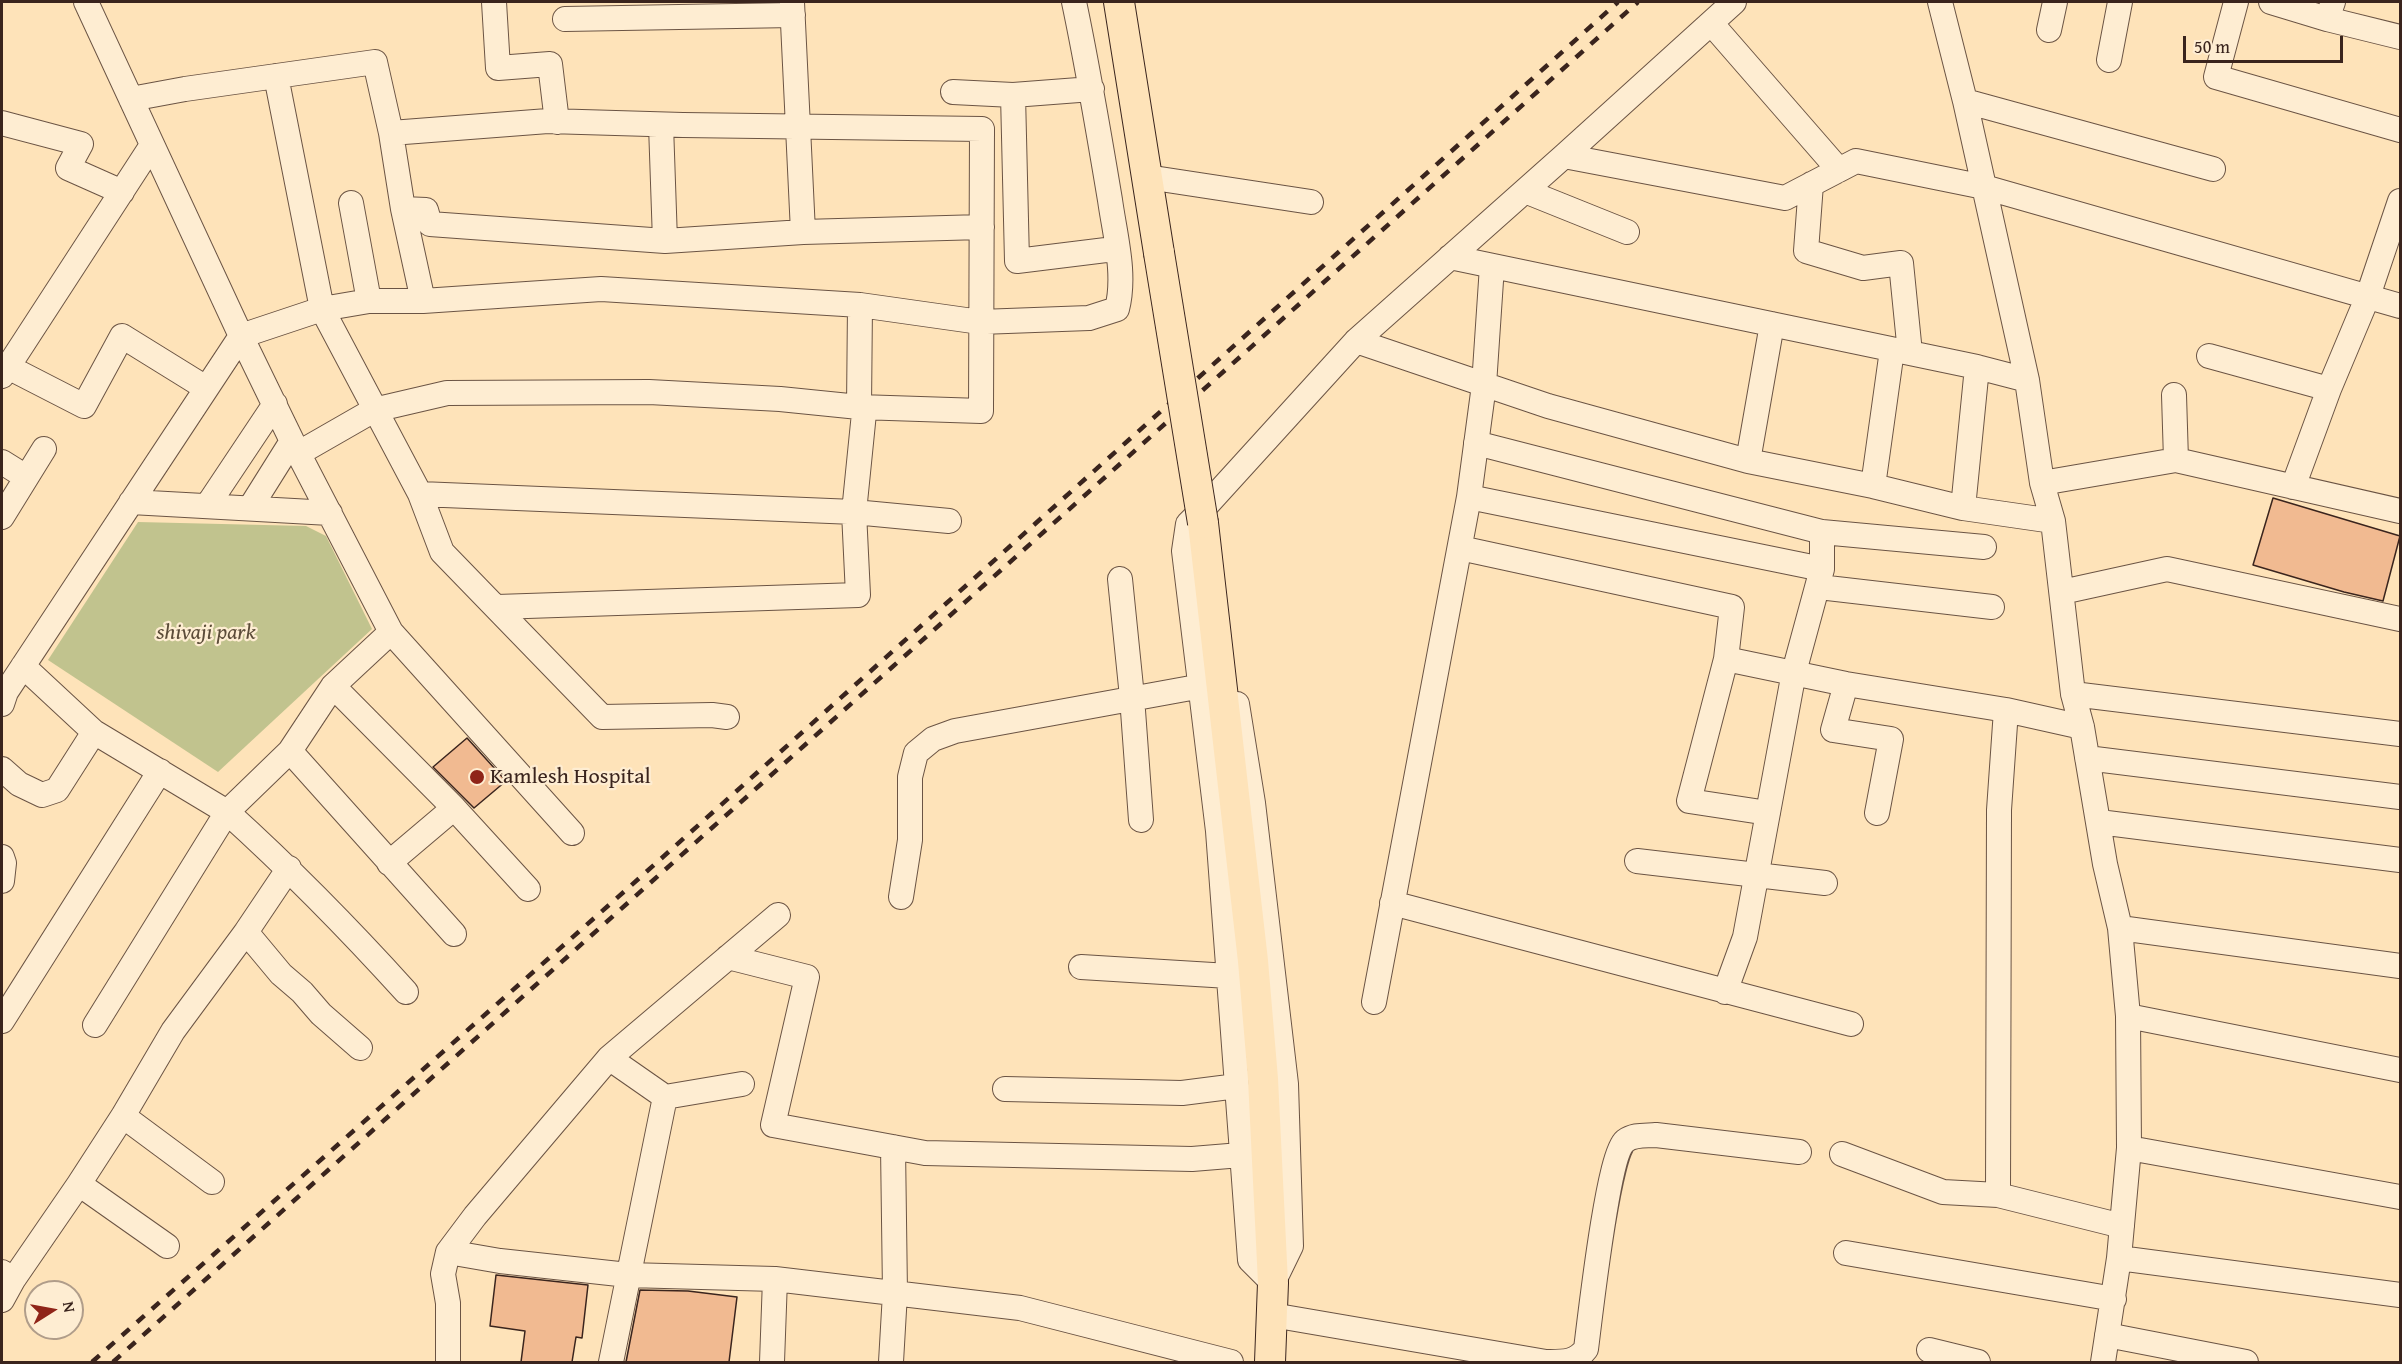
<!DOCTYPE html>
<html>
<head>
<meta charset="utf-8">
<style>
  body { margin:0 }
  #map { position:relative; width:2402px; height:1364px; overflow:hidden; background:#fee3b9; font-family:"Gentium Book Plus",serif }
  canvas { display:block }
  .frame { position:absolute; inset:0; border:3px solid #3a241d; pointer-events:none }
  .north { position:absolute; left:24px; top:1280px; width:60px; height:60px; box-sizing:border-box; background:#feedd2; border:2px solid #b09d8a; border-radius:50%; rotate:79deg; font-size:16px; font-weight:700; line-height:24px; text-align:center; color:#3a241d }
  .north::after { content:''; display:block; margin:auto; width:21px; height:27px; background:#8f2418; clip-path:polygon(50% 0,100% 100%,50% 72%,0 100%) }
  .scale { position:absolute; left:2183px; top:36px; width:160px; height:27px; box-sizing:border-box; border:3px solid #3a241d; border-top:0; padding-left:8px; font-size:18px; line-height:21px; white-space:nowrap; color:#3a241d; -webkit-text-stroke:4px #feedd2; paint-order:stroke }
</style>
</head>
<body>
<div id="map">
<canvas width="2402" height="1364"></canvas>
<div class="frame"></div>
<div class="north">N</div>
<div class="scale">50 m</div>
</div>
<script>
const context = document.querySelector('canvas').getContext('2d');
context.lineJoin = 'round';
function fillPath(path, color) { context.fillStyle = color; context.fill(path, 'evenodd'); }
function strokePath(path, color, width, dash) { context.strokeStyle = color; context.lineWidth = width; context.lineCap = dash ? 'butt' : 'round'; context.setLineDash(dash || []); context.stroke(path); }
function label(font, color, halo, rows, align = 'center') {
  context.font = font + ' "Gentium Book Plus",serif'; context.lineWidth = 4.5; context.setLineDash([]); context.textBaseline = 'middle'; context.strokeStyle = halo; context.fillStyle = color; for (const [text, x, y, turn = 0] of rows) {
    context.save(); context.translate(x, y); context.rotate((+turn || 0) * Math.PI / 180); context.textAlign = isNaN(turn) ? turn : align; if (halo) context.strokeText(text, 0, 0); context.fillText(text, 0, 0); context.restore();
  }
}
const green = new Path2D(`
  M 138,522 L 306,526 L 326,536 L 372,629 L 218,772 L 48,660 Z`);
const building = new Path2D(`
  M 2273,498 L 2400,536 L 2383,601 L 2344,592 L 2253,565 Z
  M 467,738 L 506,781 L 474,808 L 433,767 Z
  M 496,1275 L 588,1285 L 582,1338 L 576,1337 L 572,1362 L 521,1362 L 525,1331 L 490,1326 Z
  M 640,1290 L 688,1291 L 737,1297 L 729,1362 L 626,1362 Z`);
const minor = new Path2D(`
  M 494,2 L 498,68 L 550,64 L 557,122
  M 792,2 L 803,232
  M 1940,2 L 1965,101 L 2027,380 L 2042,483 L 2053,521 L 2073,694 L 2082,727 L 2105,864 L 2120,928 L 2128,1016 L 2129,1148 L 2119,1258 L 2103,1362
  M 2236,2 L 2216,77 L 2400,130
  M 2271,2 L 2327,19
  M 2333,2 L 2327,19 L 2400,37
  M 565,19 L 793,15
  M 1711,23 L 1839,170
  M 2049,30 L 2055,2
  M 2109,60 L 2120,2
  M 276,76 L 322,309 L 420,494 L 442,552 L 602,717 L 712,715 L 727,717
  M 953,92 L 1013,95 L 1092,89
  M 1013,95 L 1017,261 L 1106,250 L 1118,251
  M 131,99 L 185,89 L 375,62 L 391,133 L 403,209 L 423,301
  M 1965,101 L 2213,169
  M 2,123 L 81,144 L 68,168 L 122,192
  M 661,125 L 665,241
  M 1564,156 L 1785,198 L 1856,161 L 1984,187 L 2400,306
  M 1147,177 L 1311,202
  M 1811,184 L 1806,251 L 1863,268 L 1901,263 L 1910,353
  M 1525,191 L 1627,232
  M 351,203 L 369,301
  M 403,209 L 426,210 L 430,224 L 665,241 L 803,232 L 982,227
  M 1450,257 L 1977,367 L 2027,380
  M 1356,341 L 1548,406 L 1748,461 L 1873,486 L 1963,508 L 2053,521
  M 2209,356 L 2329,389 L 2368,296 L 2400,201
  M 8,367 L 84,406 L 122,336 L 206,388
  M 2,376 L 152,145
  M 2174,395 L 2176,460
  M 1476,443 L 1822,532 L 1984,547
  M 299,453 L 374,410 L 447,393 L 649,392 L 780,399 L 859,407 L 981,411 L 982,129 L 683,125 L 548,121 L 391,133
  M 1748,461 L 1772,324
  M 2,462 L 26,477
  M 2042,483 L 2176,460 L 2400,511
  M 1873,486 L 1892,350
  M 2293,487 L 2329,389
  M 420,494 L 854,512 L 949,521
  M 1469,497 L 1822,569
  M 131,502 L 330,513
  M 207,506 L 275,404
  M 250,508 L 292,441
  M 1963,508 L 1977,367
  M 2,517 L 44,449
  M 1460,548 L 1732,607 L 1726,659
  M 1120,579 L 1132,697 L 1141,820
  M 1819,587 L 1992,607
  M 2062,592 L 2167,569 L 2400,619
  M 497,607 L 858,595 L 854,512 L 864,413 L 859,407 L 860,305
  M 391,632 L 572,833
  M 23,666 L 94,732 L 227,812 L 290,751 L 333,686 L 391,632 L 292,441 L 241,336 L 86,2
  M 1846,684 L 1833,730 L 1891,739 L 1877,813
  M 333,686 L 454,808 L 528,889
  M 2073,694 L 2400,734
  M 2,704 L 6,692 L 241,336 L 322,309 L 369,301 L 423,301 L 601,289 L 860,305 L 980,322 L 1089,318 L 1117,309 C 1126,274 1115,236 1110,200 C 1099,134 1088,68 1074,2
  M 1237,704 L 1253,803 L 1286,1084 L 1291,1246 L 1273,1283 L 1250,1260 L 1218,831 L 1184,551 L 1188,524 L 1205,507 L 1356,341 L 1564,156 L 1734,2
  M 2006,710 L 1999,810 L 1998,1195 L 2122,1226
  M 290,751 L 454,934
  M 2087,758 L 2400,797
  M 2,769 L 19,784 L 42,795 L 57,790 L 94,732
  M 1768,813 L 1689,801 L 1726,659 L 1846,684 L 2006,710 L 2082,727
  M 2099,822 L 2400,860
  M 2,857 L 4,863 L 2,881
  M 1637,861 L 1825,883
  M 389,863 L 454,808
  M 901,897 L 910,840 L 910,777 L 916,753 L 933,739 L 955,731 L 1202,686
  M 1392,903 L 1851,1024
  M 2120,928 L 2400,966
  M 246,932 L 281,974 L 302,992 L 321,1014 L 360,1048
  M 728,957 L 807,977 L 773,1125 L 925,1153 L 1192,1159 L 1241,1155
  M 1081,967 L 1229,976
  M 1725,992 L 1745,937 L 1794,672 L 1822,569 L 1822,532
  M 1374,1002 L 1469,497 L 1484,385 L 1492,266
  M 2128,1016 L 2400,1070
  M 2,1021 L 160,771
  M 95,1025 L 227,812 C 290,869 349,929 406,992
  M 609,1058 L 665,1097 L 742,1084
  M 1005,1089 L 1182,1093 L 1237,1086
  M 123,1116 L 212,1182
  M 2129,1148 L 2400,1197
  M 1842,1154 L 1943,1192 L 1998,1195
  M 79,1184 L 167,1246
  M 448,1252 L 500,1261 L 628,1275 L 775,1279 L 1020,1308 L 1231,1362
  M 1846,1253 L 2114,1299
  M 2119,1258 L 2400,1295
  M 2,1272 L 13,1280 L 79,1184 L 123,1116 L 173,1031 L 246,932 L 289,868
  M 2,1300 L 13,1280
  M 1272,1315 L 1546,1362 C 1563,1362 1575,1363 1586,1349 C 1590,1318 1608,1155 1625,1141 C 1634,1134 1646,1136 1656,1135 L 1799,1152
  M 2107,1335 L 2246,1362
  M 1929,1350 L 1978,1362
  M 448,1362 L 448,1303 L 443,1274 L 448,1252 L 475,1216 L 609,1058 L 778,915
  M 611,1362 L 665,1097
  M 772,1362 L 775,1279
  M 891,1362 L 895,1293 L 893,1147`);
const major = new Path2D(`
  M 1119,2 L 1159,253
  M 1203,523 L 1253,961 L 1263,1079 L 1273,1283 L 1270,1362`);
const rail = new Path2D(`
  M 92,1362 L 626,890 L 1618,2
  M 113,1362 L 1638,2`);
const majorBridge = new Path2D(`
  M 1159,253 L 1203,523`);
const markers = [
  [477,777,8,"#8f2418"]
];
const parkNames = [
  ["shivaji park",206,633]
];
const poiNames = [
  ["Kamlesh Hospital",490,777]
];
fillPath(green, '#c1c38e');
fillPath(building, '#f1ba91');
strokePath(building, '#3a241d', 1.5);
strokePath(minor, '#6b5444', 26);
strokePath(major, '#3a241d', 32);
strokePath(minor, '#feedd2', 24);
strokePath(major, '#fee3b9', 30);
strokePath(rail, '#3a241d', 4.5, [10, 10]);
strokePath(majorBridge, '#3a241d', 32, []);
strokePath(majorBridge, '#fee3b9', 30);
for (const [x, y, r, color] of markers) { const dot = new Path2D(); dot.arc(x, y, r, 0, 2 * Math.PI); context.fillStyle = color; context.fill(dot); strokePath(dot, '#feedd2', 2); }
label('italic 22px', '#5c4c39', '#feedd2', parkNames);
label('22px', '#3a241d', '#feedd2', poiNames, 'left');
</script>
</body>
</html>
